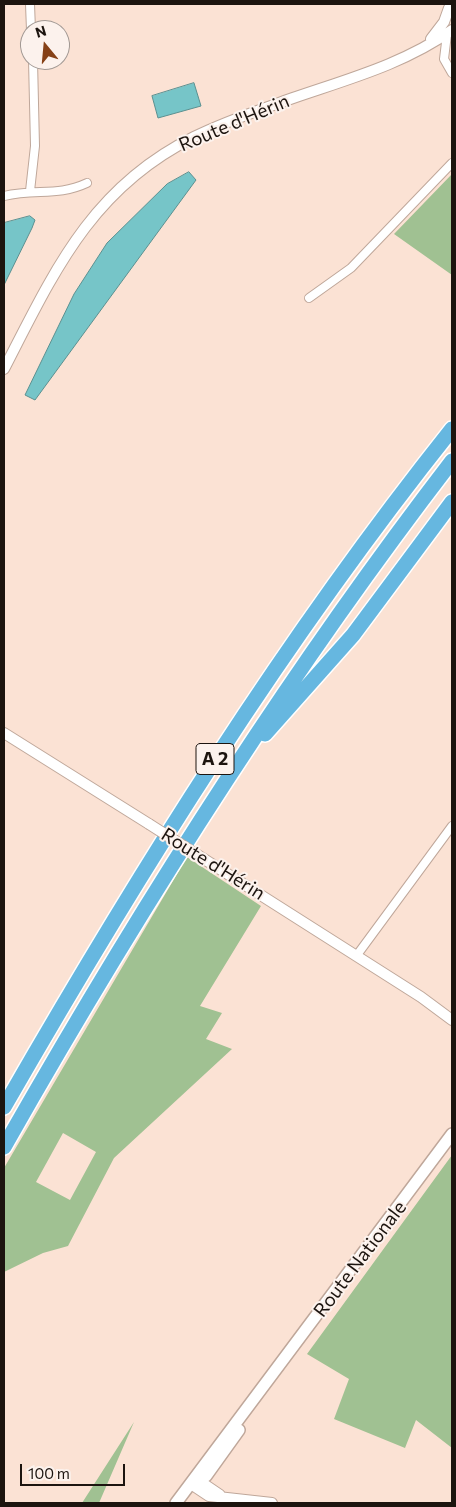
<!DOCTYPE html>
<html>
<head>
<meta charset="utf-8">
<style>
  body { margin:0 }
  #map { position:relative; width:456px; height:1507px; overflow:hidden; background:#fbe2d4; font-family:Commissioner,sans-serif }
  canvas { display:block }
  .frame { position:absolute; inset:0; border:5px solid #1c140f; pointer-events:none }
  .north { position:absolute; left:20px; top:20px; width:50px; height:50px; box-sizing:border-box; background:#fcf2ed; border:1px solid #a29994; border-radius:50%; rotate:343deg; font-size:14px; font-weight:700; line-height:20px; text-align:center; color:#1c140f }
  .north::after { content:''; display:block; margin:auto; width:18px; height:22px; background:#864117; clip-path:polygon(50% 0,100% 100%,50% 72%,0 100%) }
  .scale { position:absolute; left:20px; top:1464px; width:105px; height:22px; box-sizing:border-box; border:2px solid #1c140f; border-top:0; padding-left:6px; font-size:15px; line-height:18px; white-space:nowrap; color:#1c140f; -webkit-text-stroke:4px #fcf2ed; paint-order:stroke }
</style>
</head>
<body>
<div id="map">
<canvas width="456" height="1507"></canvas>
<div class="frame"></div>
<div class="north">N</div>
<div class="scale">100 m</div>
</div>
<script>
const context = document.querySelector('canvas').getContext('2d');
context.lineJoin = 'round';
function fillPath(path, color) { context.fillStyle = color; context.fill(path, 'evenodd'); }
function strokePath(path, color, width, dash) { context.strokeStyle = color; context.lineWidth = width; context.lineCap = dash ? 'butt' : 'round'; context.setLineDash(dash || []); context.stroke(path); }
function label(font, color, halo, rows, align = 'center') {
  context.font = font + ' Commissioner,sans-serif'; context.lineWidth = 4; context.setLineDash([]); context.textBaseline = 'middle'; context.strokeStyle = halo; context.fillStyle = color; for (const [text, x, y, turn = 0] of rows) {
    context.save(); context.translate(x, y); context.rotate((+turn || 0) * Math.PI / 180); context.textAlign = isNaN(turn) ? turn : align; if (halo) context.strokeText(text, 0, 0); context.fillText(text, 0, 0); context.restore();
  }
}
const green = new Path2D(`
  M 452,174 L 452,275 L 394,234 Z
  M 187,857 L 261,906 L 200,1006 L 222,1013 L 206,1039 L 232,1049 L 114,1158 L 68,1246 L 43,1253 L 4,1272 L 4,1168 ZM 63,1133 L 96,1152 L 70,1200 L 36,1182 Z
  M 452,1155 L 452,1448 L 416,1420 L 405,1448 L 334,1419 L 349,1379 L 307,1354 Z
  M 134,1422 L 99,1503 L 82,1503 Z`);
const water = new Path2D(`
  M 194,83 L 201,106 L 158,118 L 152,96 Z
  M 189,172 L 196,180 L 35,400 L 25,395 L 74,294 L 107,243 L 167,184 Z
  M 30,216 L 35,220 L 32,228 L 4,285 L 4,223 Z`);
const minor = new Path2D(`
  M 30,4 L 31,30
  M 447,34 L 444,59 L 452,73
  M 30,191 L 35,146 L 33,60
  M 4,196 C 36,188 57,197 87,183
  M 309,298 L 351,268 L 452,163
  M 357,955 L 452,826`);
const tertiary = new Path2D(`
  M 431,39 L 444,22 L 449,8
  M 4,369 C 54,272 91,188 194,137 C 226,121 260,110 293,98 C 348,79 404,64 452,30
  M 4,733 L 149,824
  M 204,859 L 421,997 L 452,1020
  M 195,1478 L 220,1495
  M 191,1484 L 209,1496 L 272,1503`);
const secondary = new Path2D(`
  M 206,1476 L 239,1430
  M 176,1503 L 452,1134`);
const motorway = new Path2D(`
  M 265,734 L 353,635 L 452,502
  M 4,1107 C 139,872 283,641 452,429
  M 4,1147 C 139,909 285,678 452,461`);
const tertiaryBridge = new Path2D(`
  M 149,824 L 204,859`);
const shields = [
  [215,759,38]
];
const shieldNames = [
  ["A 2",215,759]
];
const streetNames = [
  ["Route d'Hérin",234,123,-23],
  ["Route d'Hérin",213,864,32],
  ["Route Nationale",360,1259,-53]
];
fillPath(green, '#a0c192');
fillPath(water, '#76c5c8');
strokePath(water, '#5b9090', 1);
strokePath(minor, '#bfa79a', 10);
strokePath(tertiary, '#bfa79a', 12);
strokePath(secondary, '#bfa79a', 14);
strokePath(motorway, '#fff', 18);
strokePath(minor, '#fff', 8);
strokePath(tertiary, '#fff', 10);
strokePath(secondary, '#fff', 11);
strokePath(motorway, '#66b7e0', 15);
strokePath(tertiaryBridge, '#bfa79a', 12, []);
strokePath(tertiaryBridge, '#fff', 10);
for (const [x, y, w] of shields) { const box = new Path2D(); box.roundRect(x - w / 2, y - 15.5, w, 31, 4); context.fillStyle = '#fcf2ed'; context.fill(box); strokePath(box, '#1c140f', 1); }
label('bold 18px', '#1c140f', null, shieldNames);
label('19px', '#1c140f', '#fcf2ed', streetNames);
</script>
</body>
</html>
